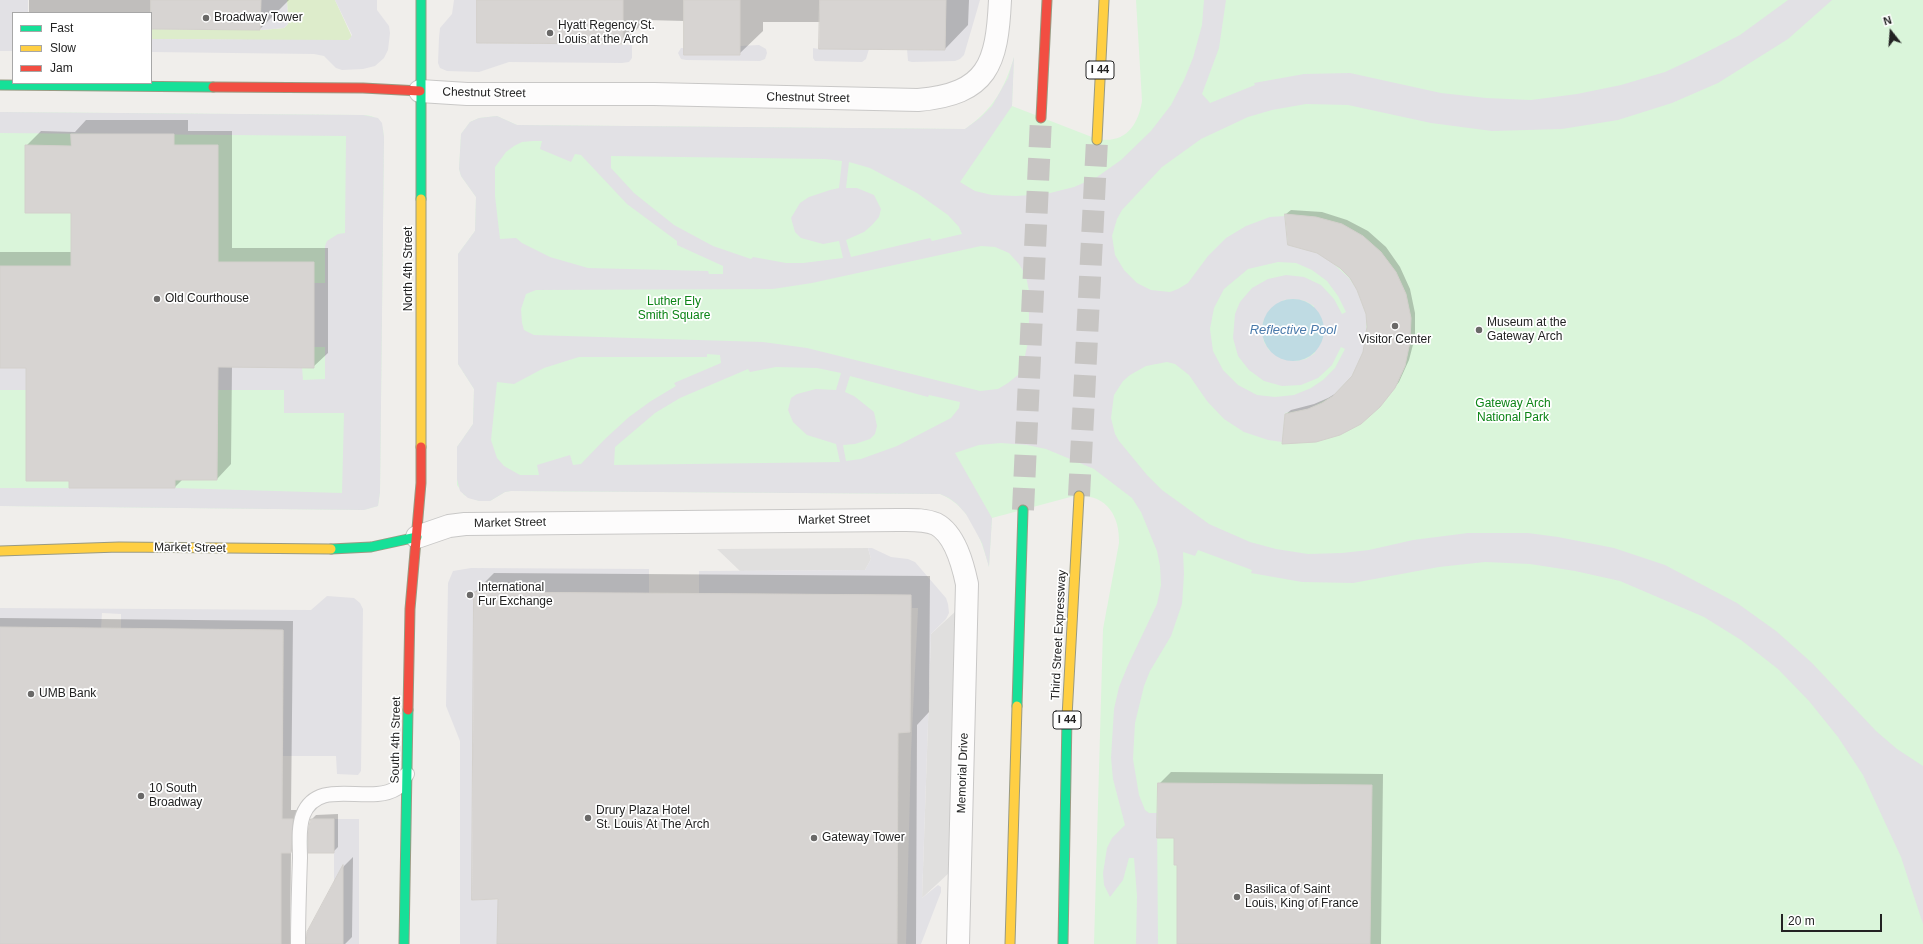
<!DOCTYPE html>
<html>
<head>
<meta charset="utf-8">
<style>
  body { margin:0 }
  #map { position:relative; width:1923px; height:944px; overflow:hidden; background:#f0eeeb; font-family:Arial,sans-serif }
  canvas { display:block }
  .legend { position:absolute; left:12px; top:12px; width:140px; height:72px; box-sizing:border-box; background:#fff; border:1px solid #a7a7a7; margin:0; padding:5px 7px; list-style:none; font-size:12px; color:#222 }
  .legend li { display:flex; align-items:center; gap:8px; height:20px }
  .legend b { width:20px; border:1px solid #a7a7a7 }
  .north { position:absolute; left:1871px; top:12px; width:40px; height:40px; -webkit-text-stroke:3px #fff; paint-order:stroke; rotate:343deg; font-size:11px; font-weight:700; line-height:16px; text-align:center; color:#222 }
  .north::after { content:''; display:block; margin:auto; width:14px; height:18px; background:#222; clip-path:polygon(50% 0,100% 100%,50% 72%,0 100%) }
  .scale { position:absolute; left:1781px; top:914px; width:101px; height:18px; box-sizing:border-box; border:2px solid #222; border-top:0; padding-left:5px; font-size:12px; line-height:14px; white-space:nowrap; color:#222; -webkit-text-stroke:3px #fff; paint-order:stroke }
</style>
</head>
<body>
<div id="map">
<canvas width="1923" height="944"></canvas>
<ul class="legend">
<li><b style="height:5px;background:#16e098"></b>Fast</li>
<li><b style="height:5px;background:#ffcf43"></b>Slow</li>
<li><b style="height:5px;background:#f24e42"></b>Jam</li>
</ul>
<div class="north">N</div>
<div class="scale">20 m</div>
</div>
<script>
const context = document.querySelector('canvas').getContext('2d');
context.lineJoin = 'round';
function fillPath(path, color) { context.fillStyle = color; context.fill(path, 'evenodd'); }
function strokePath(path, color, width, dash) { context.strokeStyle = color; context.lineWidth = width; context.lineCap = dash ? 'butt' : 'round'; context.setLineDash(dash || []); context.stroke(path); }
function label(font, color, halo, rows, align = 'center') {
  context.font = font + ' Arial,sans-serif'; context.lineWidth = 3.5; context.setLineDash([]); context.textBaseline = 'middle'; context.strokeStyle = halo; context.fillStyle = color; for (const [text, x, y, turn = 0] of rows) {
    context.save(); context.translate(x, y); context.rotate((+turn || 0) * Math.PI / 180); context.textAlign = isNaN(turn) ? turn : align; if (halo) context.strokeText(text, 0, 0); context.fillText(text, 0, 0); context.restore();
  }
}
const grass = new Path2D(`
  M 287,0 L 335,0 L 352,37 L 347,41 L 151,39 L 151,29 L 261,30 L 284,28 L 288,24 Z`);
const park = new Path2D(`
  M 1136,0 L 1923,0 L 1923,944 L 1094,944 L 1103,629 L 1119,543 C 1120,514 1105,493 1074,496 L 992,518 L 989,567 C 981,538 970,506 940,494 L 511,491 L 505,492 L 490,501 L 479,501 L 464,495 L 457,485 L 457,447 L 473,424 L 474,389 L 458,364 L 458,254 L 475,231 L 476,197 L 461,176 L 459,169 L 461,134 L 470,122 L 479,118 L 497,116 L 517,125 L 965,129 C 993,109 1004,90 1014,57 L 1012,106 L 1097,139 C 1125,144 1138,126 1142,101 Z
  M 0,112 L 363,115 C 378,116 383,121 384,137 L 380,492 L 378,506 L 364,510 L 0,506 Z`);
const parking = new Path2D(`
  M 868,548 L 871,559 L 865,570 L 740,571 L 717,549 Z
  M 957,610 L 950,872 L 922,898 L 931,634 Z`);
const plaza = new Path2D(`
  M 0,0 L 28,0 L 28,13 L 13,13 L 13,51 L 0,51 Z
  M 261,0 L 287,0 L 288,24 L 284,28 L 261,30 Z
  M 335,0 L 377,0 L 377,10 L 389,26 L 390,33 L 388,50 L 384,58 L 375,66 L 363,69 L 342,70 L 336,68 L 324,56 L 314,54 L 151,52 L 151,39 L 349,40 L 352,35 Z
  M 454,0 L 477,0 L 477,43 L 632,45 L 632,58 L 629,62 L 622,63 L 509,62 L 479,72 L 447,71 L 440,68 L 438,63 L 439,38 L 440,28 L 452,14 Z
  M 946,0 L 980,0 L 964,55 L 960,59 L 955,61 L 912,62 L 908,61 L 907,49 L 945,50 Z
  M 1204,0 L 1226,0 L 1219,48 L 1202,94 L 1210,103 L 1255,85 L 1254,83 L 1304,74 L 1350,73 L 1441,93 L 1486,98 L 1531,100 L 1577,94 L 1621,85 L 1665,72 L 1695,58 L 1740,35 L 1788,0 L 1832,0 L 1788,39 L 1718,83 L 1672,103 L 1618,120 L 1562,129 L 1492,131 L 1431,123 L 1348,105 L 1306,104 L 1272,110 L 1248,117 L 1201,139 L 1162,167 L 1122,210 L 1117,219 L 1112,236 L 1115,255 L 1124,270 L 1137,283 L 1151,290 L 1170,292 L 1178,289 L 1188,283 L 1208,256 L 1226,238 L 1246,226 L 1270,217 L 1285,216 L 1288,245 L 1317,253 L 1329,260 L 1349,278 L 1357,290 L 1366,314 L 1366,340 L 1363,352 L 1352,376 L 1333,396 L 1308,409 L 1285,413 L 1282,442 L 1268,440 L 1244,432 L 1224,419 L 1207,401 L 1189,375 L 1175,364 L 1167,362 L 1146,366 L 1130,375 L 1123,381 L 1114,395 L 1111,418 L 1115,434 L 1119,441 L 1147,475 L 1162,490 L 1209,524 L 1250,542 L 1276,549 L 1308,554 L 1342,553 L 1369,550 L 1413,540 L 1468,533 L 1528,533 L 1558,537 L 1614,548 L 1665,565 L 1737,603 L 1776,631 L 1812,663 L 1876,731 L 1897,749 L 1923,766 L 1923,924 L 1901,857 L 1863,775 L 1838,737 L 1809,701 L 1778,669 L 1741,640 L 1704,617 L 1620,581 L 1575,571 L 1530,564 L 1485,562 L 1439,567 L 1353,583 L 1302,582 L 1251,573 L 1252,570 L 1198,550 L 1195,556 L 1183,552 L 1184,574 L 1182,604 L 1171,636 L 1150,671 L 1144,686 L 1135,723 L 1133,759 L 1139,795 L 1145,810 L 1149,813 L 1157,813 L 1158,944 L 1136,944 L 1137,896 L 1134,858 L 1129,858 L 1123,880 L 1110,897 L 1104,885 L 1103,873 L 1107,848 L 1112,838 L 1125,825 L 1113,779 L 1111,758 L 1114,709 L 1119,687 L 1128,665 L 1157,604 L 1161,585 L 1160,566 L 1157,551 L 1141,512 L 1132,498 L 1094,469 L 1046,449 L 1027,445 L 1001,443 L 979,445 L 955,453 L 992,518 L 989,567 L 982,543 L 966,514 L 957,504 L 949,498 L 940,494 L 511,491 L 505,492 L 490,501 L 479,501 L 468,498 L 460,491 L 457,479 L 457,447 L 473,424 L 474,389 L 458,364 L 458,254 L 475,231 L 476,197 L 461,176 L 459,169 L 461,134 L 470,122 L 479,118 L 497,116 L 517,125 L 965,129 L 980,118 L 992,106 L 1008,78 L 1014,57 L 1012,106 L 960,182 L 975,191 L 992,195 L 1016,196 L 1046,194 L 1074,187 L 1097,177 L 1121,160 L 1151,131 L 1171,105 L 1184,80 L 1193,58 L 1202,25 ZM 533,141 L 542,141 L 540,149 L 571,162 L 575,154 L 581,155 L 627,204 L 677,241 L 677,245 L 723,266 L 723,274 L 709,274 L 708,271 L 588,268 L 550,257 L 522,243 L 516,238 L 500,239 L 495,196 L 495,167 L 506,152 L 514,146 L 522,142 ZM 611,156 L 825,159 L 842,161 L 839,188 L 830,190 L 809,197 L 800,203 L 791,218 L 795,232 L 801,238 L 823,244 L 839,241 L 843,258 L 803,263 L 786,263 L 753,257 L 751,259 L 713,246 L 674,225 L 634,193 L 611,168 ZM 849,162 L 870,168 L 917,193 L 948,215 L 959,227 L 962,234 L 932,241 L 930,238 L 851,257 L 846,240 L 864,232 L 872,225 L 879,217 L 881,209 L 874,195 L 857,188 L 846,188 ZM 981,246 L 995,247 L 1009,253 L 1019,264 L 1026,276 L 1029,291 L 1029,338 L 1024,360 L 1018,375 L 1008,383 L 998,389 L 980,391 L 807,348 L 763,342 L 534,335 L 524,330 L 522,323 L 521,309 L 526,294 L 536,290 L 773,289 L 812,283 ZM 1278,262 L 1296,263 L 1312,270 L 1327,281 L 1338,296 L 1346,312 L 1342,314 L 1334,299 L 1321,285 L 1304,277 L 1286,275 L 1268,279 L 1252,288 L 1240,302 L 1235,314 L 1233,338 L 1238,356 L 1249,370 L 1264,381 L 1282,386 L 1301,385 L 1318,378 L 1332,365 L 1341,347 L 1345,349 L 1335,368 L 1323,380 L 1311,388 L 1294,395 L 1275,397 L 1257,395 L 1238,385 L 1223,370 L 1213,351 L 1210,329 L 1214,308 L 1224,289 L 1248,269 ZM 1294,299 L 1305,301 L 1314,306 L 1315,353 L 1306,359 L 1296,361 L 1269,350 L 1264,342 L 1262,332 L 1263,322 L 1268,313 L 1284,300 ZM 707,354 L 720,355 L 721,363 L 674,383 L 676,386 L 651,401 L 629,417 L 605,439 L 581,464 L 573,465 L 570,455 L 537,465 L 539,475 L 520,475 L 504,466 L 497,458 L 491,440 L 497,382 L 514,384 L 544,368 L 579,357 L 707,357 ZM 776,367 L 817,368 L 841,373 L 836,390 L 816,389 L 797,394 L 791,398 L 788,410 L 793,422 L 807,435 L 836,444 L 840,462 L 614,465 L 615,447 L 655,413 L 680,398 L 748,369 L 750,372 ZM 850,376 L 928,397 L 929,395 L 960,402 L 959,408 L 951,418 L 897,446 L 861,459 L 846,461 L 843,445 L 855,444 L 870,439 L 875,434 L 877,426 L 874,412 L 854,396 L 845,392 Z
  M 759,45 L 766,49 L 767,53 L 765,59 L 760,61 L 686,60 L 681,59 L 678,53 L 681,48 L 684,48 L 684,55 L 740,55 L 740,46 Z
  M 813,48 L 819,49 L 869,49 L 866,59 L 862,62 L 815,61 L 813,58 Z
  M 0,112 L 363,115 L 378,118 L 382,123 L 384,137 L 380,492 L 378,506 L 364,510 L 0,506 L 0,488 L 175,488 L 342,493 L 344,413 L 284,413 L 284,390 L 186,390 L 186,367 L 302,367 L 303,380 L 325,379 L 325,347 L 314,347 L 314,283 L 325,283 L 325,246 L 327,241 L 338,234 L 345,233 L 346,136 L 0,133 Z
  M 0,368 L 50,368 L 50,390 L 0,390 Z
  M 868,548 L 872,548 L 891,557 L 908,559 L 915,562 L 946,598 L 948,604 L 949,613 L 946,619 L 931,634 L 922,898 L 938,885 L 941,887 L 941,892 L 921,944 L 906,944 L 911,751 L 918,608 L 912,608 L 911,595 L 699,593 L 699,571 L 865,570 L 871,559 Z
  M 471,568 L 649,569 L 649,593 L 474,592 L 472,900 L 513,900 L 513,908 L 498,908 L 497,944 L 460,944 L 460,741 L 446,706 L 448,583 L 453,571 Z
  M 327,596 L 354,598 L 360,603 L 363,609 L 361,771 L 358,775 L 337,774 L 336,756 L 283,756 L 284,630 L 121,629 L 121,614 L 102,613 L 101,628 L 0,627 L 0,608 L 311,610 Z
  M 334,819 L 359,819 L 359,944 L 343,944 L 343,897 L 334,882 Z`);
const water = new Path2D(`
  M1262 330a31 31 0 1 1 62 0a31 31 0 1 1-62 0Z`);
const shadow = new Path2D(`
  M 29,0 L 289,0 L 260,29 L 151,28 L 151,13 L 29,13 Z
  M 478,0 L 969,0 L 968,25 L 945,49 L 821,22 L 763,22 L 763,31 L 739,54 L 685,21 L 646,20 L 623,43 Z
  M 86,120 L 188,120 L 188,131 L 232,131 L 232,248 L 328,248 L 328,353 L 313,367 L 232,366 L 231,464 L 217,479 L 183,479 L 175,487 L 70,480 L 27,367 L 0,367 L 0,252 L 72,252 L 72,212 L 26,146 L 41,131 L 75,132 Z
  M 1291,210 L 1322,212 L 1347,220 L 1368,231 L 1386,247 L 1400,267 L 1410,289 L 1415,313 L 1415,337 L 1409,360 L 1399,382 L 1384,401 L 1286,414 L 1291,410 L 1314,404 L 1328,398 L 1338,392 L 1352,377 L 1364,353 L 1368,327 L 1367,314 L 1358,290 L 1350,278 L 1286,214 Z
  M 494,573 L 930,576 L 929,712 L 917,725 L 916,944 L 498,944 L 499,898 L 475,592 Z
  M 0,618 L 293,621 L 291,810 L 302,810 L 301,842 L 291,852 L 290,944 L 0,944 Z
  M 1171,772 L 1383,774 L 1381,944 L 1178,944 L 1178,864 L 1175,837 L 1159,784 Z
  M 338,814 L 338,847 L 333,852 L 312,819 L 316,815 Z
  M 353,857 L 352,937 L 345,944 L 307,944 L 308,932 L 344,866 Z`);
const building = new Path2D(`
  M 151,0 L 261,0 L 260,30 L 151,29 Z
  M 477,0 L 623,0 L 623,44 L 477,43 Z
  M 684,0 L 740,0 L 740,55 L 684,55 Z
  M 820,0 L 946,0 L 945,50 L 819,49 Z
  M 71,134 L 174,134 L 174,145 L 218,145 L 218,262 L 314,262 L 314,368 L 218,367 L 217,480 L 175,480 L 175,488 L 69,488 L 69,481 L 26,481 L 26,368 L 0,368 L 0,266 L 71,266 L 71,213 L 25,213 L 25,145 L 71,146 Z
  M 1285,214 L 1316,217 L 1342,224 L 1363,236 L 1381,252 L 1396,272 L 1406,294 L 1411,318 L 1410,342 L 1405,366 L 1395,388 L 1380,407 L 1361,424 L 1340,435 L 1316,442 L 1282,444 L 1285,414 L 1308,409 L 1322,403 L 1333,396 L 1352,376 L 1363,352 L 1367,327 L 1366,314 L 1357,290 L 1350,278 L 1340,268 L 1317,253 L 1288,245 Z
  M 474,592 L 911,595 L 910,732 L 898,733 L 897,944 L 497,944 L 498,899 L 472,900 Z
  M 0,627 L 283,630 L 282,819 L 293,819 L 291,853 L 281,853 L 281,944 L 0,944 Z
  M 1158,783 L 1372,785 L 1370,944 L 1177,944 L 1177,865 L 1174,865 L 1174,838 L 1157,838 Z
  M 311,819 L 334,819 L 334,853 L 308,853 L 308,832 Z
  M 343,865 L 343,944 L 306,944 L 307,932 Z`);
const highwayTunnel = new Path2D(`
  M 1079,496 L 1097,140
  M 1023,510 L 1041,118`);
const lane = new Path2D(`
  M 298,944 C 298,915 299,887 300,858 C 300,845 298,828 303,815 C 318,776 369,806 397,788 C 401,785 404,778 407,774`);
const street = new Path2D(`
  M 420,91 L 467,94 L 654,94 L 918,100 C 988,94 997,64 1000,0
  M 417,537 L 449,526 L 465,524 L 898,520 C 911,520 924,519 936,524 C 955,534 963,565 967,584 L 958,944`);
const fast = new Path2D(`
  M 421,0 L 421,199
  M 0,85 L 213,87
  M 331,549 L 371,547 L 417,537
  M 1017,706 L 1023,510
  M 404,944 L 408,710
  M 1063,944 L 1067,717`);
const slow = new Path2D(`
  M 1097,140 L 1104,0
  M 421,199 L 421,447
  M 0,551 L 119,547 L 331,549
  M 1067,717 L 1079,496
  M 1010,944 L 1017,706`);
const jam = new Path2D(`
  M 213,87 L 363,88 L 420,91
  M 1041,118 L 1047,0
  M 408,710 L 410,609 L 421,483 L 421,447`);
const markers = [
  [206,18,4,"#6a6968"],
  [550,33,4,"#6a6968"],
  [157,299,4,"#6a6968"],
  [1395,326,4,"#6a6968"],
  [1479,330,4,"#6a6968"],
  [470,595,4,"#6a6968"],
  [31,694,4,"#6a6968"],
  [141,796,4,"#6a6968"],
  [588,818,4,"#6a6968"],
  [814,838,4,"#6a6968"],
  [1237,897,4,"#6a6968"]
];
const shields = [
  [1100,70,28],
  [1067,720,28]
];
const shieldNames = [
  ["I 44",1100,70],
  ["I 44",1067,720]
];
const poiNames = [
  ["Broadway Tower",214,18],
  ["Hyatt Regency St.",558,26],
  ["Louis at the Arch",558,40],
  ["Old Courthouse",165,299],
  ["Museum at the",1487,323],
  ["Gateway Arch",1487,337],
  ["Visitor Center",1395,340,"center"],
  ["International",478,588],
  ["Fur Exchange",478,602],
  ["UMB Bank",39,694],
  ["10 South",149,789],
  ["Broadway",149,803],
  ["Drury Plaza Hotel",596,811],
  ["St. Louis At The Arch",596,825],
  ["Gateway Tower",822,838],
  ["Basilica of Saint",1245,890],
  ["Louis, King of France",1245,904]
];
const streetNames = [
  ["Chestnut Street",484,93,1],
  ["Chestnut Street",808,98,1],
  ["North 4th Street",409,269,-90],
  ["Market Street",834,520,-1],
  ["Market Street",510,523,-1],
  ["Market Street",190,548,1],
  ["Third Street Expressway",1059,635,-87],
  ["South 4th Street",396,740,-89],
  ["Memorial Drive",963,773,-88]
];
const parkNames = [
  ["Luther Ely",674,302],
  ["Smith Square",674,316],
  ["Gateway Arch",1513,404],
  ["National Park",1513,418]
];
const waterNames = [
  ["Reflective Pool",1293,330]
];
fillPath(grass, '#ddeccb');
fillPath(park, '#daf5da');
fillPath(parking, '#e0dfde');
fillPath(plaza, '#e2e1e5');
fillPath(water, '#bfdbe3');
fillPath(shadow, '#0003');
fillPath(building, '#d7d4d2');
strokePath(building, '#d3d0cc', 1);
strokePath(highwayTunnel, '#c7c5c3', 22, [22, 11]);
strokePath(lane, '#c9c8c7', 16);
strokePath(street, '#c9c8c7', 24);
strokePath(fast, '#999a82', 11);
strokePath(slow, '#999a82', 11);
strokePath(jam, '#999a82', 11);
strokePath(lane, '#fdfcfc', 14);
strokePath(street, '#fdfcfc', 22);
strokePath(fast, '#16e098', 9);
strokePath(slow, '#ffcf43', 9);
strokePath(jam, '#f24e42', 9);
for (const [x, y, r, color] of markers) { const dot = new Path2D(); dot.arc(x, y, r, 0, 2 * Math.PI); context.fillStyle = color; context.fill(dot); strokePath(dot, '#fff', 1.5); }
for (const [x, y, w] of shields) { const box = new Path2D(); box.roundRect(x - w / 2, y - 9, w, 18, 3); context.fillStyle = '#fff'; context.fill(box); strokePath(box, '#222', 1); }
label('bold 11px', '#222', null, shieldNames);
label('12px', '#222', '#fff', poiNames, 'left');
label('12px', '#222', '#fff', streetNames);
label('12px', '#0c8416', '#fff', parkNames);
label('italic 13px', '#4a7aab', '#fff', waterNames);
</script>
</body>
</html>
